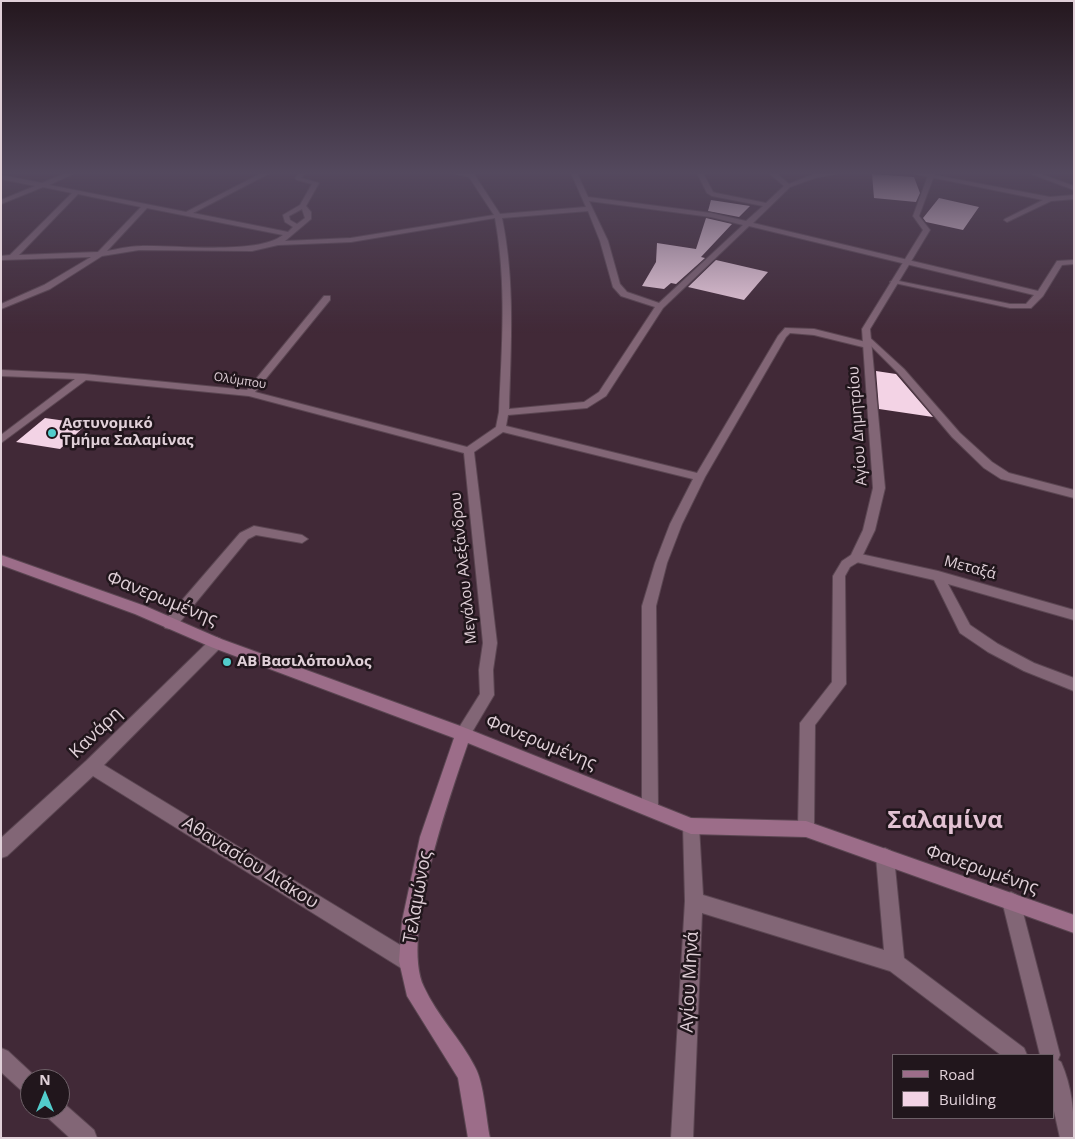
<!DOCTYPE html>
<html>
<head>
<meta charset="utf-8">
<style>
  body { margin:0 }
  #map { position:relative; width:1075px; height:1139px; overflow:hidden; background:#412937; font-family:"Open Sans",sans-serif }
  canvas { display:block }
  .frame { position:absolute; inset:0; border:2px solid #e0d0d8; pointer-events:none }
  .legend { position:absolute; left:892px; top:1054px; width:162px; height:65px; box-sizing:border-box; background:#21161c; border:1px solid #6d6067; margin:0; padding:6px 9px; list-style:none; font-size:15px; color:#e0d0d8 }
  .legend li { display:flex; align-items:center; gap:10px; height:25px }
  .legend b { width:25px; border:1px solid #6d6067 }
  .north { position:absolute; left:20px; top:1069px; width:50px; height:50px; box-sizing:border-box; background:#21161c; border:1px solid #6d6067; border-radius:50%; rotate:0deg; font-size:14px; font-weight:700; line-height:20px; text-align:center; color:#e0d0d8 }
  .north::after { content:''; display:block; margin:auto; width:18px; height:22px; background:#52cdcc; clip-path:polygon(50% 0,100% 100%,50% 72%,0 100%) }
</style>
</head>
<body>
<div id="map">
<canvas width="1075" height="1139"></canvas>
<div class="frame"></div>
<ul class="legend">
<li><b style="height:6px;background:#9c6d89"></b>Road</li>
<li><b style="height:14px;background:#f3d3e5"></b>Building</li>
</ul>
<div class="north">N</div>
</div>
<script>
const context = document.querySelector('canvas').getContext('2d');
context.lineJoin = 'round';
function fillPath(path, color) { context.fillStyle = color; context.fill(path, 'evenodd'); }
function strokePath(path, color, width, dash) { context.strokeStyle = color; context.lineWidth = width; context.lineCap = dash ? 'butt' : 'round'; context.setLineDash(dash || []); context.stroke(path); }
function label(font, color, halo, rows, align = 'center') {
  context.font = font + ' "Open Sans",sans-serif'; context.lineWidth = 5; context.setLineDash([]); context.textBaseline = 'middle'; context.strokeStyle = halo; context.fillStyle = color; for (const [text, x, y, turn = 0] of rows) {
    context.save(); context.translate(x, y); context.rotate((+turn || 0) * Math.PI / 180); context.textAlign = isNaN(turn) ? turn : align; if (halo) context.strokeText(text, 0, 0); context.fillText(text, 0, 0); context.restore();
  }
}
const building = new Path2D(`
  M 872,174 L 914,177 L 920,193 L 916,202 L 874,198 Z
  M 939,198 L 979,207 L 963,230 L 926,222 L 923,218 Z
  M 711,200 L 750,206 L 739,217 L 708,211 Z
  M 706,218 L 732,224 L 701,257 L 705,258 L 676,284 L 671,283 L 664,289 L 642,286 L 656,262 L 657,243 L 696,249 Z
  M 716,260 L 768,272 L 744,300 L 688,287 Z
  M 876,371 L 896,374 L 933,417 L 879,409 Z
  M 45,418 L 87,424 L 60,449 L 16,442 Z`);
const service = new Path2D(`
  M 254,526 L 302,535 L 308,539 L 302,543 L 256,535 L 248,539 L 175,628 L 170,629 L 165,628 L 163,624 L 165,620 L 240,533 Z`);
const minor = new Path2D(`
  M 66,173 L 75,173 L 49,185 L 186,212 L 262,173 L 270,173 L 193,213 L 288,232 L 293,227 L 285,222 L 283,215 L 300,205 L 312,184 L 297,180 L 295,178 L 299,173 L 305,173 L 301,178 L 319,183 L 306,206 L 311,212 L 311,219 L 285,241 L 351,238 L 494,215 L 469,177 L 451,173 L 474,174 L 500,214 L 586,207 L 571,173 L 577,173 L 588,197 L 711,213 L 746,221 L 763,206 L 712,196 L 707,193 L 697,173 L 703,173 L 713,192 L 716,193 L 766,203 L 784,186 L 769,173 L 776,173 L 789,184 L 814,174 L 841,173 L 815,178 L 790,187 L 753,223 L 1038,291 L 1057,261 L 1074,260 L 1074,264 L 1062,265 L 1043,296 L 1031,308 L 1010,308 L 890,282 L 894,280 L 1010,304 L 1026,304 L 1034,295 L 749,226 L 663,308 L 606,396 L 587,408 L 508,415 L 506,426 L 697,473 L 778,336 L 785,328 L 814,329 L 866,342 L 863,338 L 867,335 L 904,369 L 960,433 L 992,462 L 1009,473 L 1074,490 L 1074,498 L 1001,479 L 984,468 L 952,437 L 898,373 L 871,346 L 867,348 L 814,335 L 790,333 L 786,337 L 705,477 L 682,524 L 667,563 L 656,606 L 658,808 L 656,814 L 650,816 L 644,814 L 642,808 L 642,606 L 655,563 L 670,524 L 693,479 L 503,432 L 474,452 L 497,643 L 493,670 L 494,695 L 468,739 L 463,741 L 458,739 L 455,734 L 480,694 L 479,670 L 483,643 L 464,453 L 249,396 L 86,380 L 1,443 L 1,435 L 75,379 L 1,376 L 1,370 L 84,374 L 247,390 L 324,296 L 330,296 L 330,300 L 255,392 L 467,447 L 496,427 L 499,412 C 502,347 507,283 495,218 L 351,242 L 278,245 L 252,251 L 139,250 L 102,256 L 50,289 L 1,309 L 1,304 L 44,285 L 91,257 L 1,260 L 1,256 L 10,255 L 72,193 L 43,187 L 1,204 L 1,200 L 35,186 L 1,179 L 1,175 L 42,183 ZM 78,194 L 141,207 L 98,252 L 19,255 ZM 589,201 L 711,217 L 743,225 L 659,303 L 627,292 L 620,284 L 608,241 ZM 147,208 L 283,235 C 258,255 176,245 142,246 C 130,246 118,249 107,251 ZM 302,209 L 305,218 L 297,224 L 290,220 L 289,216 ZM 588,211 L 600,241 L 613,287 L 621,296 L 655,307 L 599,392 L 584,402 L 509,409 C 511,344 515,281 502,218 Z
  M 910,173 L 923,173 L 1050,197 L 1074,195 L 1074,199 L 1051,201 L 1007,222 L 1004,220 L 1005,219 L 1043,200 Z
  M 1029,173 L 1038,173 L 1074,186 L 1074,190 Z
  M 856,553 L 938,571 L 1074,610 L 1074,620 L 948,584 L 970,625 L 998,644 L 1034,663 L 1074,678 L 1074,691 L 1024,671 L 988,652 L 960,633 L 934,580 L 852,561 L 850,558 L 852,555 Z
  M 216,637 L 221,639 L 223,643 L 221,647 L 104,765 L 415,954 L 417,961 L 415,968 L 408,970 L 401,968 L 93,776 L 7,856 L 1,858 L 1,838 L 86,761 L 211,639 Z
  M 691,818 L 697,820 L 699,826 L 703,895 L 884,950 L 876,857 L 879,851 L 885,848 L 891,851 L 894,857 L 904,958 L 1024,1048 L 1027,1055 L 1001,1055 L 890,971 L 702,913 L 693,1138 L 671,1138 L 685,901 L 683,826 L 685,820 Z
  M 1011,892 L 1017,895 L 1020,901 L 1060,1055 L 1058,1060 L 1061,1062 C 1072,1087 1074,1111 1074,1138 L 1060,1138 L 1054,1111 L 1054,1055 L 1040,1055 L 1002,901 L 1005,895 Z
  M 1,1048 L 8,1051 L 37,1078 L 38,1079 L 30,1079 L 30,1095 L 23,1092 L 1,1072 Z
  M 60,1100 L 94,1130 L 97,1138 L 70,1138 L 47,1117 L 44,1109 L 60,1109 Z`);
const tertiary = new Path2D(`
  M 929,173 L 935,173 L 919,216 L 930,230 L 870,329 L 885,488 L 875,530 L 860,561 L 850,567 L 845,576 L 846,684 L 815,725 L 814,829 L 812,835 L 806,837 L 800,835 L 798,829 L 800,723 L 832,682 L 833,576 L 842,561 L 851,555 L 863,530 L 873,488 L 862,329 L 923,230 L 913,216 Z`);
const secondary = new Path2D(`
  M 1,555 L 145,606 L 221,639 L 463,727 L 691,818 L 806,821 L 1074,915 L 1074,933 L 806,837 L 691,834 L 468,743 C 450,796 400,936 424,987 C 437,1016 461,1039 475,1067 C 484,1083 486,1119 490,1138 L 468,1138 L 458,1078 L 407,996 L 399,961 L 402,921 L 420,837 L 454,738 L 211,647 L 135,614 L 1,565 Z`);
const markers = [
  [52,433,5,"#52cdcc"],
  [227,662,5,"#52cdcc"]
];
const farStreetnames = [
  ["Ολύμπου",240,381,9]
];
const poiNames = [
  ["Αστυνομικό",62,424],
  ["Τμήμα Σαλαμίνας",62,441],
  ["ΑΒ Βασιλόπουλος",237,662]
];
const streetNames = [
  ["Αγίου Δημητρίου",858,426,-94],
  ["Μεγάλου Αλεξάνδρου",464,568,-96],
  ["Μεταξά",970,568,15]
];
const nearStreetnames = [
  ["Φανερωμένης",162,599,22],
  ["Κανάρη",96,733,-44],
  ["Φανερωμένης",541,743,22],
  ["Αθανασίου Διάκου",250,863,32],
  ["Φανερωμένης",982,870,19],
  ["Τελαμώνος",418,897,-80],
  ["Αγίου Μηνά",690,982,-87]
];
const nearDistrictnames = [
  ["Σαλαμίνα",945,821]
];
fillPath(building, '#f3d3e5');
strokePath(service, '#5b4652', 2);
strokePath(minor, '#5b4652', 2);
strokePath(tertiary, '#5b4652', 2);
strokePath(secondary, '#5b4652', 2);
fillPath(service, '#826676');
fillPath(minor, '#826676');
fillPath(tertiary, '#826676');
fillPath(secondary, '#9c6d89');
const sky = context.createLinearGradient(0, 0, 0, 333);
sky.addColorStop(0, '#24171e');
sky.addColorStop(0.52, '#54495e');
sky.addColorStop(1, '#54495e00');
context.fillStyle = sky;
context.fillRect(0, 0, 1075, 333);
for (const [x, y, r, color] of markers) { const dot = new Path2D(); dot.arc(x, y, r, 0, 2 * Math.PI); context.fillStyle = color; context.fill(dot); strokePath(dot, '#21161c', 2); }
label('12px', '#e0d0d8', '#21161c', farStreetnames);
label('bold 15px', '#e0d0d8', '#21161c', poiNames, 'left');
label('15px', '#e0d0d8', '#21161c', streetNames);
label('18px', '#e0d0d8', '#21161c', nearStreetnames);
label('bold 24px', '#e2c2d3', '#21161c', nearDistrictnames);
</script>
</body>
</html>
